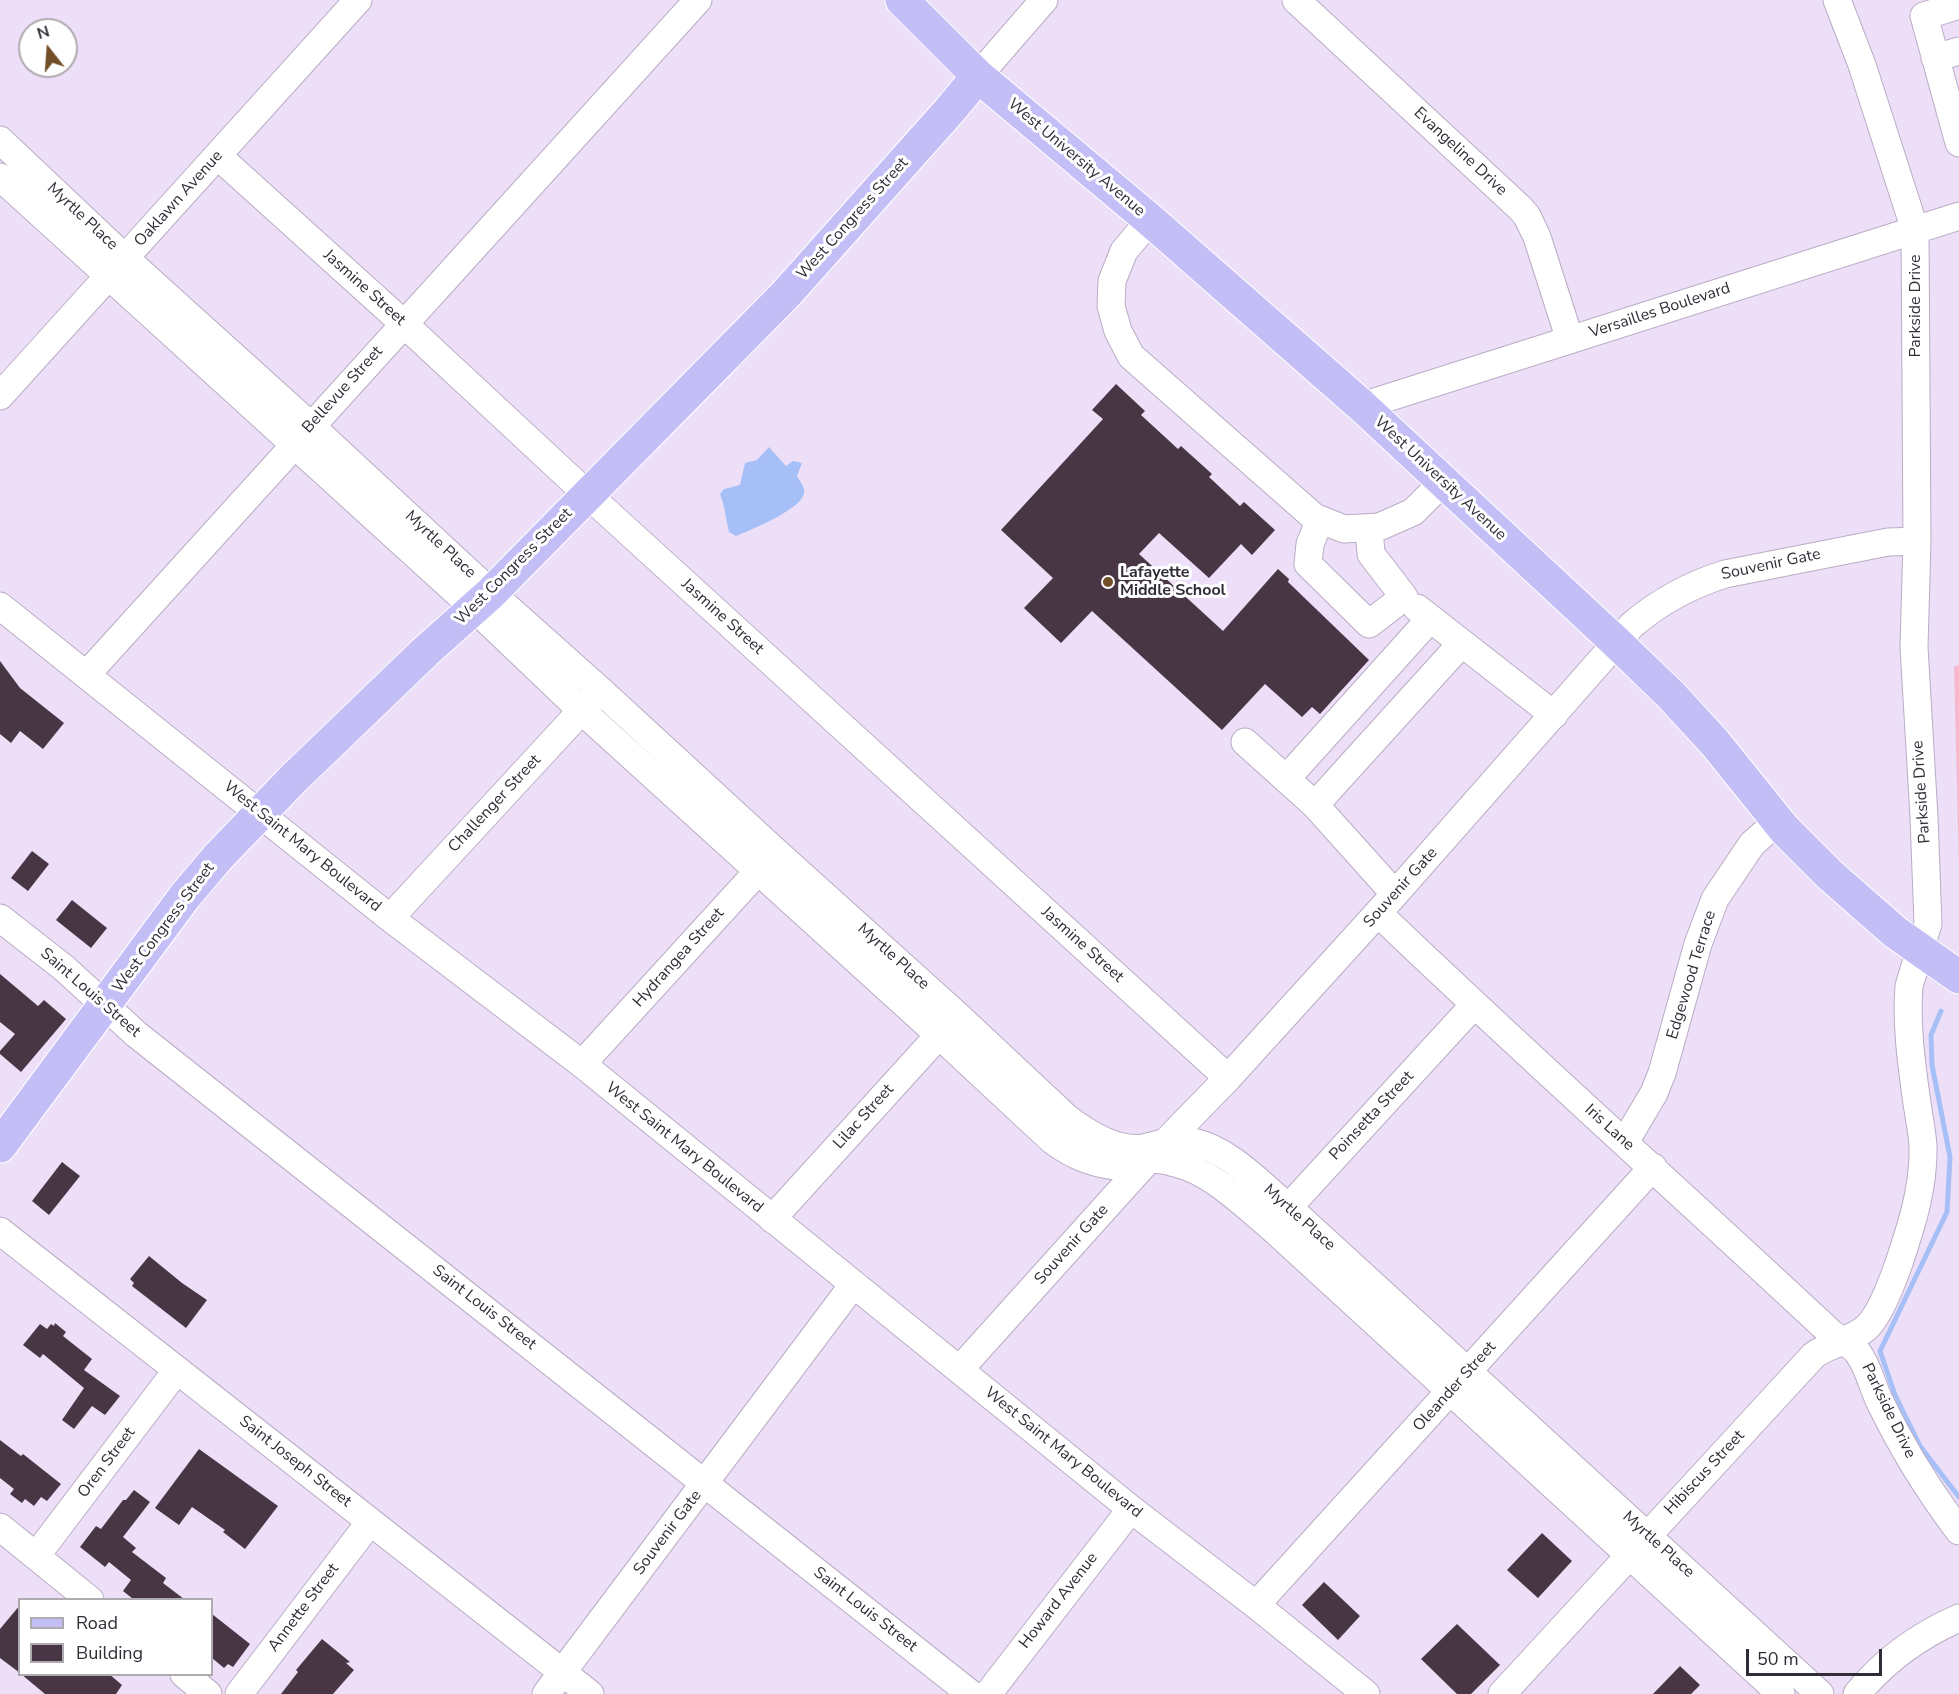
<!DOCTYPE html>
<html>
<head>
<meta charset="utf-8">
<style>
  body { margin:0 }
  #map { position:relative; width:1959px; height:1694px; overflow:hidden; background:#eddff8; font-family:"Nunito Sans",sans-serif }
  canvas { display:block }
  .legend { position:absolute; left:18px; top:1598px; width:195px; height:78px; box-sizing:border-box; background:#fff; border:2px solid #adabaf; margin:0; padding:8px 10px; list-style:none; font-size:18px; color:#322c36 }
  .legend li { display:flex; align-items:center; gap:12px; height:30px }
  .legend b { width:30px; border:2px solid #adabaf }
  .north { position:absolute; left:18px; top:18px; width:60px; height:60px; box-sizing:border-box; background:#fff; border:2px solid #adabaf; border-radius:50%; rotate:343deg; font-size:16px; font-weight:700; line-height:24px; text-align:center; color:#322c36 }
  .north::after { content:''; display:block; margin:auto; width:21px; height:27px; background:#734f29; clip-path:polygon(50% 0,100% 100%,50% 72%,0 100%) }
  .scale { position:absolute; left:1746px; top:1649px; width:136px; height:27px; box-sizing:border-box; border:3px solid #322c36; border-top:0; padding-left:8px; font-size:18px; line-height:21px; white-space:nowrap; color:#322c36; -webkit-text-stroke:4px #fff; paint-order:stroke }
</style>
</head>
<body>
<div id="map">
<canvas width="1959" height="1694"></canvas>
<ul class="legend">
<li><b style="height:8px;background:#c4bef7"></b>Road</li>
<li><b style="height:16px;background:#493645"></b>Building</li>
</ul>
<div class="north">N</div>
<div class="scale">50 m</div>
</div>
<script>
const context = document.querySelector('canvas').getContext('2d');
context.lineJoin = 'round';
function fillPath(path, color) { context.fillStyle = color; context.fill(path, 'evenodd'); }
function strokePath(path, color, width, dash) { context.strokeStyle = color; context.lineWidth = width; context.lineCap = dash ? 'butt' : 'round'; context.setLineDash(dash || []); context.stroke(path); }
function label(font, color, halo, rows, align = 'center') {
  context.font = font + ' "Nunito Sans",sans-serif'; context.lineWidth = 6; context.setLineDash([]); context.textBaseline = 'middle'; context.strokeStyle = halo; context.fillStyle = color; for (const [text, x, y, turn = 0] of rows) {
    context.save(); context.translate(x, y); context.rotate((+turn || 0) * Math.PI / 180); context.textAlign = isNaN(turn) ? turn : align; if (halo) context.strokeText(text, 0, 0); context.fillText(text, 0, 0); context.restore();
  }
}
const green = new Path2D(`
  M 1959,665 L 1959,870 L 1954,666 Z`);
const water = new Path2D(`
  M 769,447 L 786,466 L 793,461 L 802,463 L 797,476 C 800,482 805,486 804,493 C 802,509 751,530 736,536 L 729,532 C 726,519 725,507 720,494 L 724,489 L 740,485 L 745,463 L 757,460 Z`);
const stream = new Path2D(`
  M 1941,1011 L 1931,1035 L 1932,1065 L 1950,1157 L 1947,1212 L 1880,1351 L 1895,1395 L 1920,1446 L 1959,1497`);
const building = new Path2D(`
  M 1116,384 L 1145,411 L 1141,415 L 1178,449 L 1181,446 L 1212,474 L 1209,477 L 1240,506 L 1244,502 L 1275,530 L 1252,555 L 1241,544 L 1209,578 L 1159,533 L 1139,554 L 1223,631 L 1278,569 L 1289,579 L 1288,582 L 1369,660 L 1320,714 L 1312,707 L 1302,717 L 1265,684 L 1222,730 L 1092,611 L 1061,643 L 1024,608 L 1053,578 L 1001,530 L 1103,419 L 1092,410 Z
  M 0,661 L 20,688 L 64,723 L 43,749 L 20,731 L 11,743 L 0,734 Z
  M 32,851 L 49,864 L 28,891 L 11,878 Z
  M 72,900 L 107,928 L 91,948 L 56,920 Z
  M 0,974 L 38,1006 L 44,1000 L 66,1019 L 21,1072 L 0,1054 L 0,1051 L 15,1034 L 0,1022 Z
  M 62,1162 L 80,1176 L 49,1215 L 32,1201 Z
  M 149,1256 L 182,1283 L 207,1300 L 186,1328 L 132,1286 L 134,1283 L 130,1279 Z
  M 55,1323 L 66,1332 L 63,1336 L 92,1359 L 84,1370 L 120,1396 L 105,1415 L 92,1406 L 74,1429 L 62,1420 L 84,1388 L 43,1354 L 40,1358 L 23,1345 L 40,1324 L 47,1329 L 51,1324 L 54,1326 Z
  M 0,1440 L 21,1456 L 23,1454 L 61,1484 L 47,1501 L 41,1497 L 34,1506 L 25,1499 L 22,1503 L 10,1494 L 14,1489 L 0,1478 Z
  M 199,1449 L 278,1506 L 245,1549 L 223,1532 L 225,1530 L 192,1507 L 179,1525 L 155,1508 Z
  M 134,1490 L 150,1502 L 123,1537 L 136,1548 L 132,1552 L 166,1578 L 163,1583 L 184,1599 L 133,1599 L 123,1591 L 131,1580 L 109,1562 L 105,1567 L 80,1547 L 96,1526 L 101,1529 L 123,1500 L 126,1500 Z
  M 1542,1533 L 1572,1561 L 1538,1598 L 1507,1570 Z
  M 1324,1582 L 1360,1616 L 1338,1640 L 1302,1605 Z
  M 20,1605 L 20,1673 L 0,1658 L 0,1629 Z
  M 212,1614 L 250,1644 L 233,1667 L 228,1664 L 224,1668 L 212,1658 Z
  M 1457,1624 L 1500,1665 L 1471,1694 L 1457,1694 L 1421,1659 Z
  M 322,1639 L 350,1662 L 346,1663 L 354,1670 L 333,1694 L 281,1694 L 298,1672 L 296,1670 Z
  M 1680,1666 L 1700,1685 L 1691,1694 L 1653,1694 Z
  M 21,1674 L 109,1674 L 122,1685 L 116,1694 L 45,1694 Z`);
const minor = new Path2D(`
  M 1296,0 L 1520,208 L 1527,216 L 1537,237 L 1570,340
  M 1959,5 L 1924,16 L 1959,143
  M 1935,58 L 1959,51
  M 978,76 L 1044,0
  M 0,140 L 126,259 L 311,426 L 491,593 L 600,690 L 776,852 L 957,1015 L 1067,1118 C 1088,1134 1116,1152 1143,1148 C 1162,1144 1172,1138 1193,1142 C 1230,1150 1260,1184 1288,1207 L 1820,1694
  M 218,156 L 403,323 L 587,494 L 1228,1078
  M 0,177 L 474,608 L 582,711 L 939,1035 L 1052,1140 C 1074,1157 1102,1168 1130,1166 C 1136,1165 1141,1162 1147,1160 C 1154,1158 1168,1161 1175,1163 C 1212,1172 1242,1203 1271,1227 L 1781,1694
  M 1150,220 L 1124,251 L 1112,281 L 1111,306 L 1118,331 L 1131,356 L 1314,517 L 1344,529 L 1379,527 L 1413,512 L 1443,482
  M 0,396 L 358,0
  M 1362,406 L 1959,216
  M 1320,520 L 1310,544 L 1308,564 L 1369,624 L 1404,597 L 1371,554 L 1369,528
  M 0,606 L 390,918 L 582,1064 L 1131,1509 L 1256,1605 L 1366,1694
  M 1417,608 L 1554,715
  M 87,674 L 698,0
  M 1245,742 L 1315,805 L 1461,644
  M 1286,779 L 1430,619
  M 1315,805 L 1395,894
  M 1378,913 C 1527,1056 1681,1193 1832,1334 C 1841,1340 1852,1345 1858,1353 C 1868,1366 1872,1385 1879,1400 C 1901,1446 1928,1490 1959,1531
  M 0,918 L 64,968 L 136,1034 L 971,1694
  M 390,918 L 594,697
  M 582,1064 L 771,857
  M 1625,1142 L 1654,1093 L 1662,1073 L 1698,944 L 1715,899 L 1752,844 L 1778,821
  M 772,1219 L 950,1023
  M 1276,1221 L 1474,1005
  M 0,1231 L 590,1694
  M 960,1369 L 1149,1159 L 1228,1078 L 1395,894 L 1632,625 C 1660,601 1690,585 1725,574 L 1888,542 L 1917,541
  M 0,1527 L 90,1600
  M 36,1556 L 177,1370
  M 1256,1605 L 1653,1167
  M 184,1674 L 208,1694
  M 239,1694 L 370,1522
  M 546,1694 L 853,1285
  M 988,1694 L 1131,1509
  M 1502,1694 L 1814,1355 C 1830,1344 1854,1339 1866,1328 C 1880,1316 1893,1280 1899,1263 C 1912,1224 1924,1187 1923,1146 C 1922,1130 1918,1112 1916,1096 C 1911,1060 1906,1022 1909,986 L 1928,924 L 1924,817 L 1914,647 L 1917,541 L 1915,230 L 1862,65 L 1837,0
  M 1857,1694 C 1884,1661 1920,1635 1959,1618`);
const major = new Path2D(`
  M 902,0 L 978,76 L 1150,220 L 1362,406 L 1617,643 L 1671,695 L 1715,743 L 1785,830 L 1830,875 L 1895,932 L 1959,977
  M 0,1146 L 185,896 L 218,857 L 293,779 L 425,652 L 491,593 L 786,294 L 950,110 L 978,76`);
const markers = [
  [1108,582,6,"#734f29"]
];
const streetNames = [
  ["Evangeline Drive",1460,152,43],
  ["West University Avenue",1076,158,40],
  ["Oaklawn Avenue",179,199,-48],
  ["Myrtle Place",82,217,43],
  ["West Congress Street",853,219,-48],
  ["Jasmine Street",364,288,42],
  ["Parkside Drive",1916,306,-90],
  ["Versailles Boulevard",1660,311,-18],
  ["Bellevue Street",343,390,-48],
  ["West University Avenue",1440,479,43],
  ["Myrtle Place",440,545,43],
  ["Souvenir Gate",1771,565,-12],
  ["West Congress Street",514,567,-45],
  ["Jasmine Street",722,617,42],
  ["Parkside Drive",1922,792,-94],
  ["Challenger Street",495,804,-47],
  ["West Saint Mary Boulevard",302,847,39],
  ["Souvenir Gate",1401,888,-48],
  ["West Congress Street",164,928,-53],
  ["Jasmine Street",1082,945,42],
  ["Myrtle Place",893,957,42],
  ["Hydrangea Street",679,958,-48],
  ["Edgewood Terrace",1692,975,-73],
  ["Saint Louis Street",90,993,41],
  ["Poinsetta Street",1372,1116,-47],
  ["Lilac Street",864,1117,-48],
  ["Iris Lane",1609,1128,42],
  ["West Saint Mary Boulevard",684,1148,39],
  ["Myrtle Place",1299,1218,42],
  ["Souvenir Gate",1072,1245,-48],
  ["Saint Louis Street",484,1308,38],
  ["Oleander Street",1455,1387,-48],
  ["Parkside Drive",1888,1411,64],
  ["West Saint Mary Boulevard",1063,1453,39],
  ["Saint Joseph Street",295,1462,38],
  ["Oren Street",107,1463,-53],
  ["Hibiscus Street",1705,1473,-47],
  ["Souvenir Gate",668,1533,-53],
  ["Myrtle Place",1658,1545,42],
  ["Howard Avenue",1059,1601,-52],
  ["Annette Street",304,1608,-53],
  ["Saint Louis Street",865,1610,38]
];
const poiNames = [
  ["Lafayette",1120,573],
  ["Middle School",1120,591]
];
fillPath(green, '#f7b8ce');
fillPath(water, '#a6c0f7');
strokePath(stream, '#a6c0f7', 5);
fillPath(building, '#493645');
strokePath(minor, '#b9acc4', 29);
strokePath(major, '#fff', 35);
strokePath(minor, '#fff', 27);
strokePath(major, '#c4bef7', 33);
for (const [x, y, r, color] of markers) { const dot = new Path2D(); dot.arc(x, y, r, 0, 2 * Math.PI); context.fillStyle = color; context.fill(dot); strokePath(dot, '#fff', 2); }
label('16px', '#322c36', '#fff', streetNames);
label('bold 16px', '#322c36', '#fff', poiNames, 'left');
</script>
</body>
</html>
